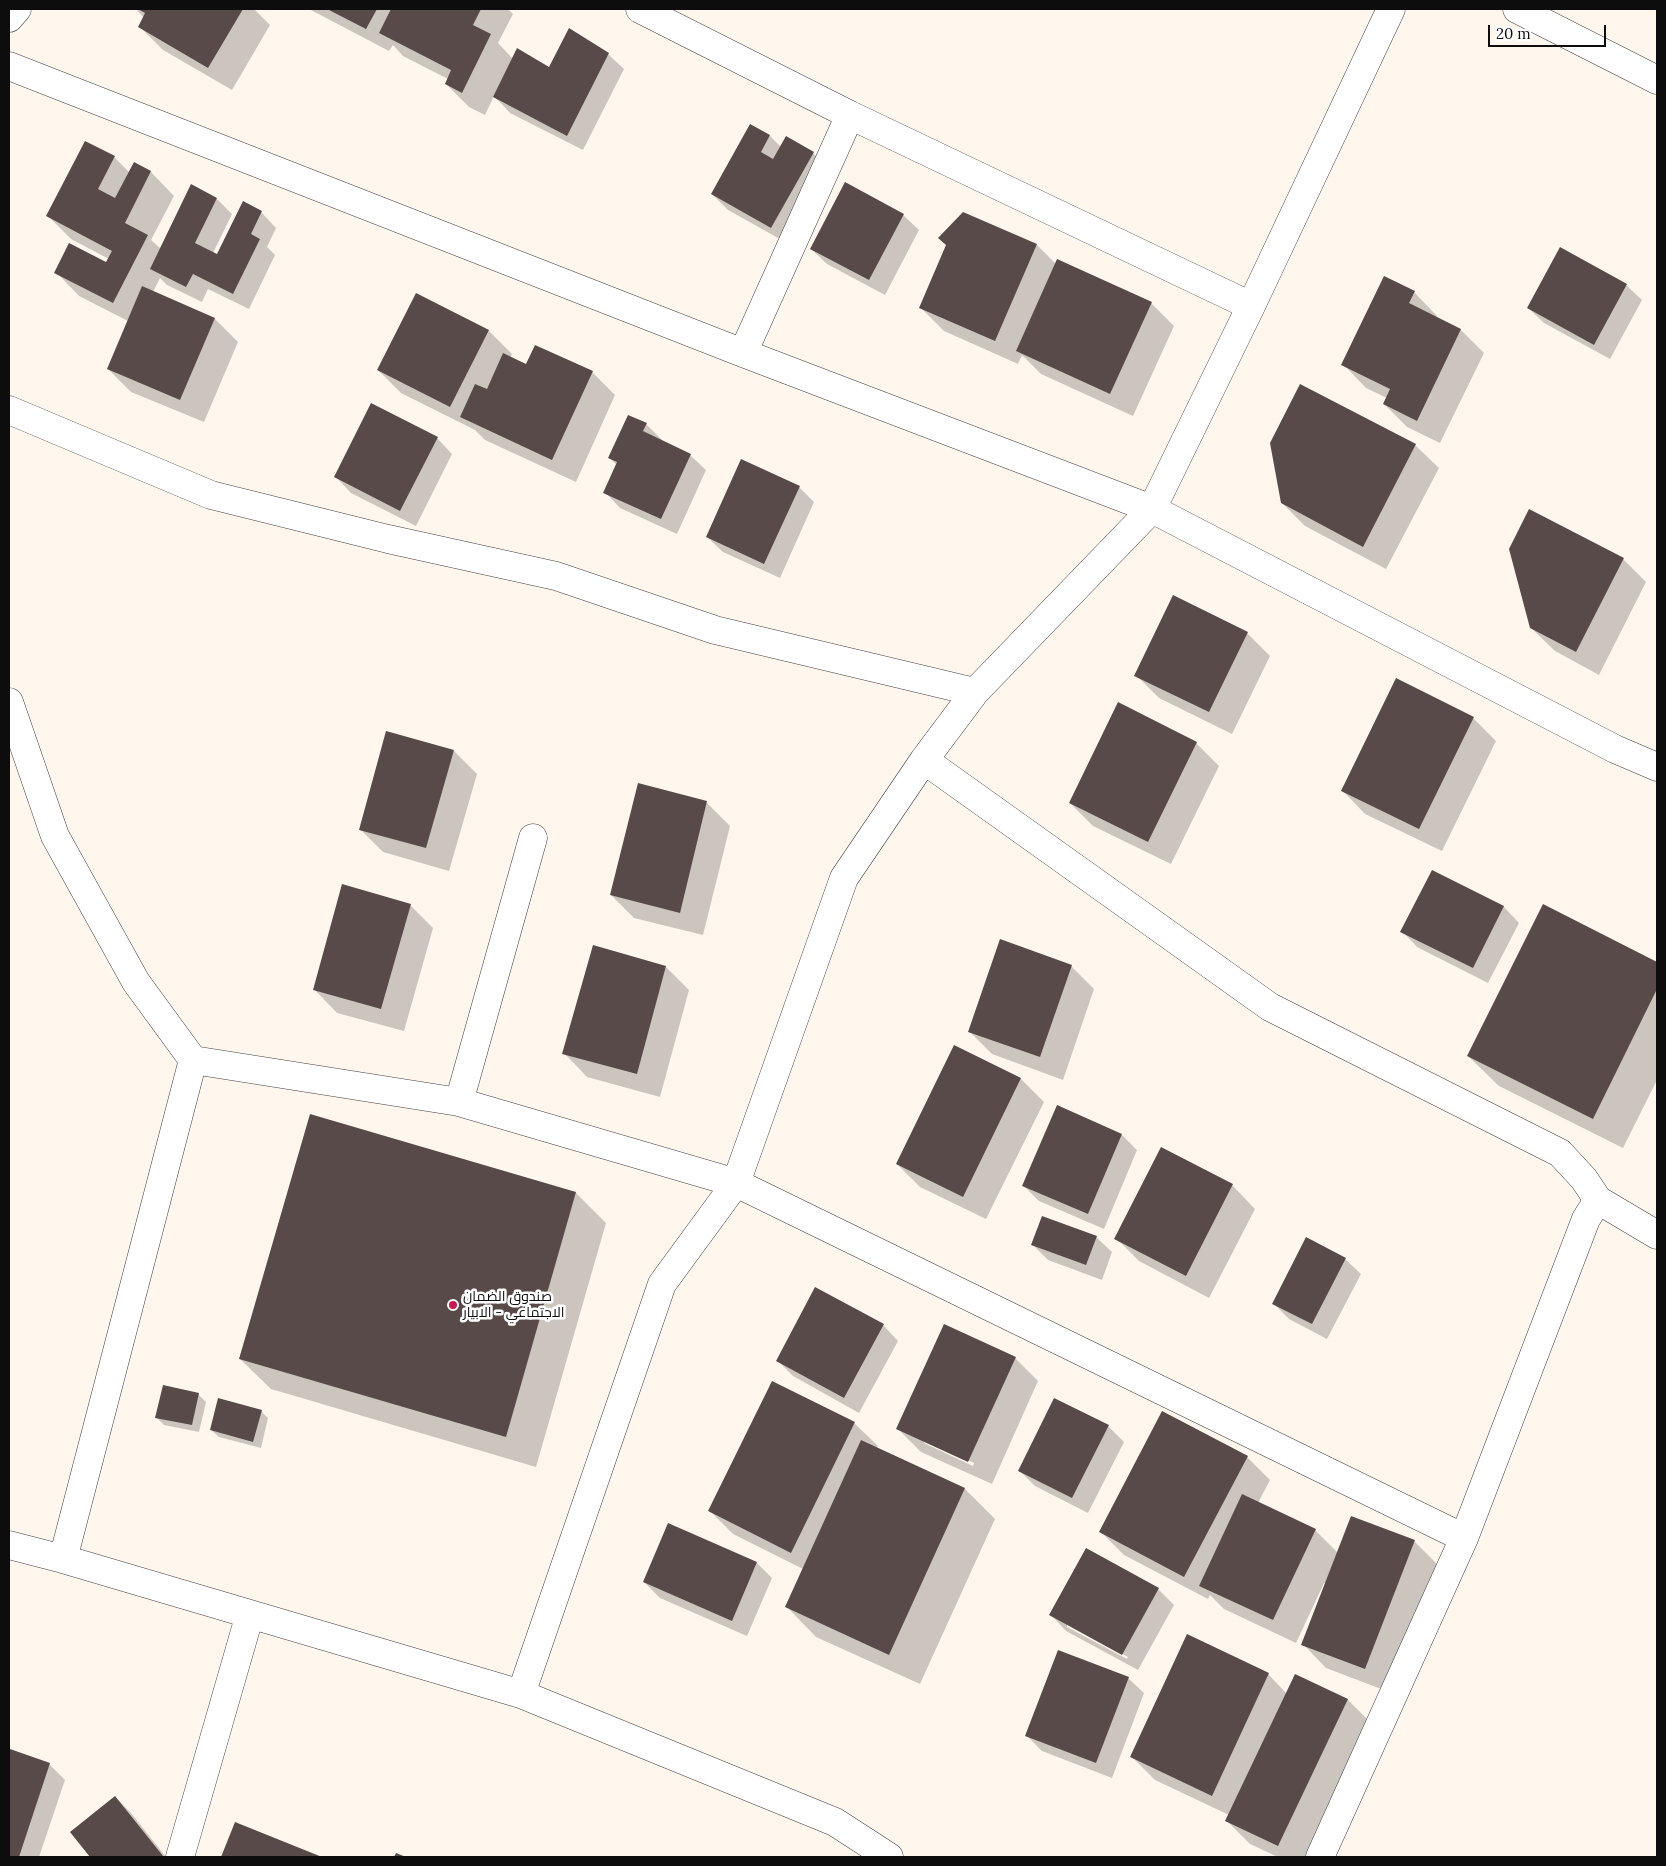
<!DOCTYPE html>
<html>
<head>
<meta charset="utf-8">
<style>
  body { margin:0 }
  #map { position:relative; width:1666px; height:1866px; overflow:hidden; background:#fff7ee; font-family:Lora,serif }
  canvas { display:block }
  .frame { position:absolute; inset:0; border:10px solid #0d0d0d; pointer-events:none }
  .scale { position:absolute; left:1488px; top:25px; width:118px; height:22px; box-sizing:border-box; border:2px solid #0d0d0d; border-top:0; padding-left:6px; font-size:15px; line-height:18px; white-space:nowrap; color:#0d0d0d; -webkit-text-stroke:4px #fff; paint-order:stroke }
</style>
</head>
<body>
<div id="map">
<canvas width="1666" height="1866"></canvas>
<div class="frame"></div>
<div class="scale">20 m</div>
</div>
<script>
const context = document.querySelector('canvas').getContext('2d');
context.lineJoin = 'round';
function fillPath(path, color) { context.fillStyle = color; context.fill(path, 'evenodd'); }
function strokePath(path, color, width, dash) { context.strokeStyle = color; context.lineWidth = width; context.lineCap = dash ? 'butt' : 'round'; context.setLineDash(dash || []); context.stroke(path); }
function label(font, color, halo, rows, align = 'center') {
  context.font = font + ' Lora,Cairo,serif'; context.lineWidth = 5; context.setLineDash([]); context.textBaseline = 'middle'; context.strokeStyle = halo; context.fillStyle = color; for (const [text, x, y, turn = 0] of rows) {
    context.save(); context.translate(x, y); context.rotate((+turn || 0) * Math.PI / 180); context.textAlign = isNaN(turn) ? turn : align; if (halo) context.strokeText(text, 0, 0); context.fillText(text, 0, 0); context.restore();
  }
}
const shadow = new Path2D(`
  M 136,9 L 254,9 L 270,25 L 232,90 L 163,50 L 139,26 L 144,18 Z
  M 309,9 L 508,9 L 513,14 L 498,43 L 513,59 L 550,68 L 608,54 L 624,69 L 583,150 L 510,113 L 494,96 L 485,115 L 469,107 L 446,84 L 448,79 L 403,56 L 393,45 L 389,51 Z
  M 750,126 L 770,136 L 781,147 L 813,153 L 828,168 L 787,243 L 728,210 L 712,194 Z
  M 114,157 L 130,173 L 134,164 L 151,172 L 174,196 L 151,240 L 161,249 L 192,186 L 217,199 L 232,214 L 213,253 L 218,256 L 261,212 L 276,228 L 267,247 L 275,255 L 249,309 L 208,289 L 202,302 L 167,285 L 160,278 L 153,292 L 215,319 L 238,342 L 204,422 L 131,392 L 108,369 L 128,321 L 79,296 L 56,272 L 106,264 L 109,259 L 71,239 L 48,216 Z
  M 903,215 L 919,230 L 885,295 L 827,264 L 811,249 Z
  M 1037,245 L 1056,264 L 1151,303 L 1174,326 L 1133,416 L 1041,374 L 1022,355 L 1018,364 L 944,331 L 921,308 Z
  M 1626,285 L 1642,300 L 1610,359 L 1544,323 L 1528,308 Z
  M 1414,292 L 1437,316 L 1436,318 L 1461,330 L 1484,353 L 1440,443 L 1407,427 L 1384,404 L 1387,398 L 1366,388 L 1343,364 Z
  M 489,331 L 512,354 L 510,358 L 526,366 L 592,372 L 615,395 L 576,482 L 485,440 L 475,430 L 401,393 L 378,370 Z
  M 646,424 L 662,440 L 661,441 L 690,455 L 706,470 L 677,534 L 620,508 L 605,492 L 617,465 L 609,458 Z
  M 437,438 L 452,454 L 416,526 L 351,493 L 336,477 Z
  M 1415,445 L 1439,468 L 1386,569 L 1305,526 L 1282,503 Z
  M 799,487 L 814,502 L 780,578 L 723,552 L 707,537 Z
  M 1623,559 L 1646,582 L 1599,675 L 1555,651 L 1531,628 Z
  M 1247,633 L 1270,656 L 1232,734 L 1159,698 L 1136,675 Z
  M 1473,718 L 1496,741 L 1442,851 L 1365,814 L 1342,790 Z
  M 1196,743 L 1219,766 L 1171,864 L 1093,826 L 1070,803 Z
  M 454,751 L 477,774 L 449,871 L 383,852 L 360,829 Z
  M 639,785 L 707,803 L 730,826 L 703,935 L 634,918 L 611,895 Z
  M 1433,871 L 1504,907 L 1519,923 L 1488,983 L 1417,947 L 1402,931 Z
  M 410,905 L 433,928 L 404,1031 L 337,1013 L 314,989 Z
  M 1544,905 L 1657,963 L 1657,1080 L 1623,1148 L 1499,1086 L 1468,1056 Z
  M 1071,966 L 1094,989 L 1063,1080 L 992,1054 L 969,1031 Z
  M 666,967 L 689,990 L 660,1097 L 587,1077 L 564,1053 Z
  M 955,1047 L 1021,1079 L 1044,1102 L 986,1219 L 920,1187 L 897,1164 Z
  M 1057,1107 L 1122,1135 L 1137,1150 L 1104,1229 L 1039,1201 L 1024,1186 Z
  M 311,1116 L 576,1193 L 606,1223 L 536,1467 L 271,1389 L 240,1359 Z
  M 1162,1149 L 1232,1185 L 1255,1209 L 1209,1298 L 1139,1261 L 1116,1238 Z
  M 1096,1237 L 1112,1252 L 1102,1280 L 1048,1260 L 1033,1245 Z
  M 1345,1259 L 1361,1274 L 1327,1339 L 1289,1319 L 1274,1304 Z
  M 883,1325 L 898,1341 L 859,1413 L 793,1376 L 778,1361 Z
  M 1015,1358 L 1038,1381 L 992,1484 L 921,1452 L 898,1429 ZM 924,1440 L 974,1463 L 973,1466 L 924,1443 Z
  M 198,1394 L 206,1402 L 199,1432 L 164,1425 L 156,1417 Z
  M 261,1411 L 268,1418 L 261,1448 L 219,1437 L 211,1430 Z
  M 854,1423 L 878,1446 L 876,1448 L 965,1489 L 995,1519 L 920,1684 L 816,1637 L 786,1606 L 803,1569 L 733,1534 L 710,1511 Z
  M 1108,1426 L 1124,1442 L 1088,1513 L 1035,1486 L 1020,1471 Z
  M 1247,1457 L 1270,1480 L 1258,1503 L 1315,1530 L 1338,1553 L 1414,1541 L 1437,1564 L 1389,1692 L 1326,1668 L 1303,1644 L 1326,1584 L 1324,1583 L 1296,1643 L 1224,1609 L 1210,1595 L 1208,1599 L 1124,1555 L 1101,1532 Z
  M 757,1563 L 772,1578 L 747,1636 L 660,1598 L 644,1582 Z
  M 1158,1589 L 1174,1605 L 1138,1670 L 1066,1631 L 1051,1615 ZM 1067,1624 L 1128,1657 L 1127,1659 L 1067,1627 Z
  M 1268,1674 L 1287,1694 L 1296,1675 L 1348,1700 L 1371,1723 L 1307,1857 L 1278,1857 L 1250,1844 L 1227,1821 L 1229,1815 L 1155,1780 L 1131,1756 Z
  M 1128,1678 L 1144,1693 L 1112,1778 L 1042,1751 L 1027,1736 Z
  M 10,1751 L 49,1764 L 65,1780 L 39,1857 L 9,1857 L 9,1755 Z
  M 115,1797 L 131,1813 L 166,1857 L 92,1857 L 72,1832 Z
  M 235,1824 L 318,1857 L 222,1857 Z`);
const building = new Path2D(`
  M 138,9 L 243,9 L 208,68 L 138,27 L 145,13 Z
  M 327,9 L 377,9 L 366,29 Z
  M 391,9 L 481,9 L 473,25 L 491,34 L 462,93 L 445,84 L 451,70 L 379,33 Z
  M 569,28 L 609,53 L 567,136 L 493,97 L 517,48 L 549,67 Z
  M 750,124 L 770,135 L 761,152 L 773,159 L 786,136 L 814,152 L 771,228 L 711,194 Z
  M 85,141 L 115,156 L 98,189 L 115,198 L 134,162 L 151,171 L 125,223 L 148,235 L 113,303 L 54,273 L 69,243 L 106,262 L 112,251 L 46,216 Z
  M 845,182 L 904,214 L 869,280 L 810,249 Z
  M 191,184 L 217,198 L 195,243 L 217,254 L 243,201 L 262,211 L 251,234 L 260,239 L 233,294 L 193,274 L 186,287 L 150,269 Z
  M 963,212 L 1037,244 L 995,341 L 919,308 L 946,245 L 938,238 Z
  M 1560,247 L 1627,284 L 1594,345 L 1527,308 Z
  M 1057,259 L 1152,302 L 1110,394 L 1016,351 Z
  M 1384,276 L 1415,291 L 1409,303 L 1461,329 L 1417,421 L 1383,404 L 1390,389 L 1341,365 Z
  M 142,286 L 215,318 L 180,400 L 107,369 Z
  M 416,293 L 489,330 L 450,407 L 377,370 Z
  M 535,345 L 593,371 L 552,460 L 460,417 L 475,384 L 487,389 L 503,353 L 526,364 Z
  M 1300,384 L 1416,444 L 1363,547 L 1281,503 L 1270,443 Z
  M 371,403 L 438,437 L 400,511 L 334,477 Z
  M 628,415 L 647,423 L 643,431 L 691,454 L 661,519 L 603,493 L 617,462 L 608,458 Z
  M 741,459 L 800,486 L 764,564 L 706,537 Z
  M 1529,509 L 1624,558 L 1576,652 L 1530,628 L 1509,549 Z
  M 1173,595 L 1248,632 L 1209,712 L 1134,676 Z
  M 1396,678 L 1474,717 L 1419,829 L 1341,791 Z
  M 1118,702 L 1197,742 L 1148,842 L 1069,803 Z
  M 386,731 L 454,750 L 426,848 L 359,830 Z
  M 638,783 L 707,801 L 680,913 L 610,895 Z
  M 1432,870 L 1504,906 L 1473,968 L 1400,932 Z
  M 342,884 L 411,904 L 381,1009 L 313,990 Z
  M 1543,904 L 1657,962 L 1657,989 L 1593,1119 L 1467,1056 Z
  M 1000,939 L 1072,965 L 1040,1057 L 968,1032 Z
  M 593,945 L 666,966 L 637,1074 L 562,1054 Z
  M 954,1045 L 1021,1078 L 963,1197 L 896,1164 Z
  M 1057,1105 L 1122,1134 L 1088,1214 L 1022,1186 Z
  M 310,1114 L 576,1192 L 506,1437 L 239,1359 Z
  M 1161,1147 L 1233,1184 L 1186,1276 L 1114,1239 Z
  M 1042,1216 L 1097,1236 L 1086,1265 L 1031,1245 Z
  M 1306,1237 L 1346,1258 L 1312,1324 L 1272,1304 Z
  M 815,1287 L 884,1324 L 844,1398 L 776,1361 Z
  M 944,1324 L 1016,1357 L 968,1462 L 896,1429 Z
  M 772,1381 L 855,1422 L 791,1553 L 708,1511 Z
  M 163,1385 L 199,1393 L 192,1425 L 155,1418 Z
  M 218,1398 L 262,1410 L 253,1442 L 210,1430 Z
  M 1054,1398 L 1109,1425 L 1072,1498 L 1018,1471 Z
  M 1162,1411 L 1248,1456 L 1184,1577 L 1099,1532 Z
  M 861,1440 L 965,1488 L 889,1655 L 785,1607 Z
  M 1242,1494 L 1316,1529 L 1273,1620 L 1199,1586 Z
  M 1351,1516 L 1415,1540 L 1365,1669 L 1301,1645 Z
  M 668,1523 L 757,1562 L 732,1621 L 643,1582 Z
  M 1086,1548 L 1159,1588 L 1122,1655 L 1049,1615 Z
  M 1187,1634 L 1269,1673 L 1212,1796 L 1130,1757 Z
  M 1058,1650 L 1129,1677 L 1096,1763 L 1025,1736 Z
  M 1295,1674 L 1348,1699 L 1278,1846 L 1225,1821 Z
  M 10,1749 L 50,1763 L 19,1857 L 9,1857 Z
  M 115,1796 L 163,1856 L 161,1857 L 90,1857 L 70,1832 Z
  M 235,1822 L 322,1857 L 221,1857 Z
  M 396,1853 L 406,1857 L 394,1857 Z`);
const minor = new Path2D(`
  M 640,9 L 850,115 L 1251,306
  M 1517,9 L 1657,80
  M 9,18 L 17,9
  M 9,66 L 743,353 L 1152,509 L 1615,749 L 1657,767
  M 743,353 L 850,115
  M 9,410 L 211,495 L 388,539 L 556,576 L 715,630 L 975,692
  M 9,702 L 55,836 L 136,982 L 193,1060
  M 924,760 L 1270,1007 L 1560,1153 L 1584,1179 L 1598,1200 L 1586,1219 L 1464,1538 L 1320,1857
  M 459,1102 L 533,838
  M 1598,1200 L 1657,1235
  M 9,1545 L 63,1559 L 521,1694 L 835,1822 L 889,1857
  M 63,1559 L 193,1060 L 459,1102 L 736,1183 L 1464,1538
  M 521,1694 L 662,1284 L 736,1183 L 844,878 L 924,760 L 975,692 L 1152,509 L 1251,306 L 1391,9
  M 180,1857 L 250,1614`);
const markers = [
  [453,1305,5,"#cb184f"]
];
const poiNames = [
  ["صندوق الضمان",463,1297],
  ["الاجتماعي - الابيار",463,1313]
];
fillPath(shadow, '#0003');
fillPath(building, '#574a49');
strokePath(minor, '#404040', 29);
strokePath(minor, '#fff', 28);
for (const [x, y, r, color] of markers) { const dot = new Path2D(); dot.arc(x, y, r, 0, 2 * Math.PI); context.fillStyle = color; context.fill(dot); strokePath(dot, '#fff', 2); }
label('14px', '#0d0d0d', '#fff', poiNames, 'left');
</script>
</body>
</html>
